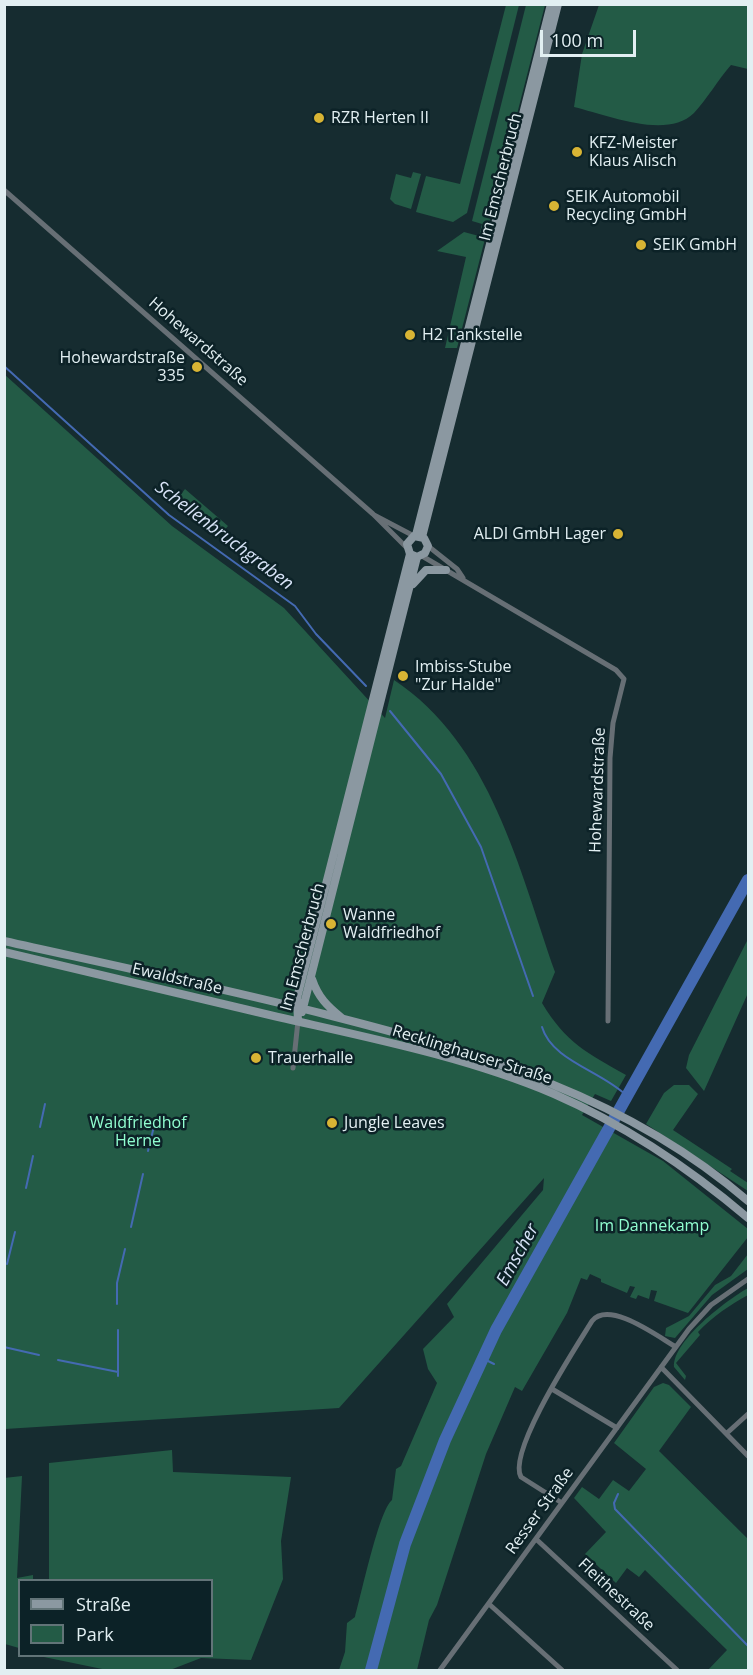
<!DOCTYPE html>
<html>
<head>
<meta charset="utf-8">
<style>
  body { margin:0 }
  #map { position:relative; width:753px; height:1675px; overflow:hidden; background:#162c30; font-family:"Open Sans",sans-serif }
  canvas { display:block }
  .frame { position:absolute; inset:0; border:6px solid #e2eff2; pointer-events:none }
  .legend { position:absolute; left:18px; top:1579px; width:195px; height:78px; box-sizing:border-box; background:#0c2227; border:2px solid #627478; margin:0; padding:8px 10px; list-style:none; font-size:18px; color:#e2eff2 }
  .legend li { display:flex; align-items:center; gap:12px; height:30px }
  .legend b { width:30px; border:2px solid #627478 }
  .scale { position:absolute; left:540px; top:30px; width:96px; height:27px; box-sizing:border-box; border:3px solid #e2eff2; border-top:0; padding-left:8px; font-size:18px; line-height:21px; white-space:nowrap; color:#e2eff2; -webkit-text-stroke:4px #0c2227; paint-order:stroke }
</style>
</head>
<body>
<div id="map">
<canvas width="753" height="1675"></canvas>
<div class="frame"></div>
<ul class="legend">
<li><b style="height:8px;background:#8b98a1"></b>Straße</li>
<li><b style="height:16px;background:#235b46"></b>Park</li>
</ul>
<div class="scale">100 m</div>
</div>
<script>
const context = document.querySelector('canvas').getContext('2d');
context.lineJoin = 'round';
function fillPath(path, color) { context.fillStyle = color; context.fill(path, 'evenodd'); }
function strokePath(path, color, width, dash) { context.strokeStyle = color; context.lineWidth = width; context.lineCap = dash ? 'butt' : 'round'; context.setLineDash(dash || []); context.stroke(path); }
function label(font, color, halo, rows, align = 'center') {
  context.font = font + ' "Open Sans",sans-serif'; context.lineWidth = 5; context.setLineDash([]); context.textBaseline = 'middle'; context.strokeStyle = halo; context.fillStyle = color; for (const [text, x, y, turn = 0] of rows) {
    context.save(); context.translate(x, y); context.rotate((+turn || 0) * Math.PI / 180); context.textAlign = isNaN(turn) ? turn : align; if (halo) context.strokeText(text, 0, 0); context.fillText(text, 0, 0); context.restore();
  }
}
const green = new Path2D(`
  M 506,5 L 519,5 L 467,213 L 453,222 L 416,212 L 426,176 L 460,184 Z
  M 526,5 L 545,5 L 457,348 L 445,348 L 466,257 L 437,251 L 464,232 L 479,236 L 482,224 L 472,221 Z
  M 599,5 L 748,5 L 748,69 L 731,65 C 718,80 707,99 694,113 C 667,140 607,115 574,107 L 582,54 Z
  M 413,172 L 421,174 L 411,209 L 395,204 L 390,199 L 396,174 L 411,178 Z
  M 4,374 L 172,526 L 284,608 L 385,718 L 394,680 C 491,744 519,869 555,972 L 542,1003 C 566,1043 587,1053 626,1075 L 611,1101 L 595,1094 L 582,1115 L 663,1161 L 748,1229 L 748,1237 L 688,1313 L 654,1301 L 657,1291 L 651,1290 L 649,1299 L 638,1295 L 636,1299 L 630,1297 L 635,1287 L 630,1286 L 627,1293 L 601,1282 L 601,1279 L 590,1274 L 587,1280 L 581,1278 L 567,1313 L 522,1391 L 515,1387 L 486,1454 L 437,1605 L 429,1620 L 417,1670 L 339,1670 L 345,1652 L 347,1623 L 355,1617 C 361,1596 379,1510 392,1500 L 396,1469 L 401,1466 L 437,1383 L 428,1369 L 423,1349 L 454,1317 L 447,1304 L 543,1190 L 544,1178 L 339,1408 L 5,1429 Z
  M 185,489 L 228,526 L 221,534 L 178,498 Z
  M 748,939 L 748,993 L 704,1091 L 686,1068 L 689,1055 Z
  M 674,1085 L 689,1085 L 698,1094 L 673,1130 L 732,1169 L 730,1171 L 748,1183 L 748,1191 L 646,1124 L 664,1093 Z
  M 748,1254 L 748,1269 L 712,1295 L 675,1338 L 665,1336 L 666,1328 L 689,1316 L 715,1285 L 731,1276 Z
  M 748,1288 L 748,1295 C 730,1305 713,1316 698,1332 L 700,1335 L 676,1363 L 686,1376 L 685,1380 L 674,1367 C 673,1340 727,1300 748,1288 Z
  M 663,1383 L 669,1385 L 691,1407 L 659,1451 L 748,1539 L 748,1670 L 708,1670 L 727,1650 L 645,1570 L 639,1577 L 627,1568 L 616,1583 L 585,1554 L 606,1532 L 574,1498 L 582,1487 L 599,1499 L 613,1480 L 629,1491 L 646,1469 L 614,1443 L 654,1387 Z
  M 172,1450 L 173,1472 L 291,1477 L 281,1541 L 283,1579 L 251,1660 L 201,1658 L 170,1670 L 107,1670 L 39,1656 L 212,1656 L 212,1580 L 49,1580 L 49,1463 Z
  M 22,1476 L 17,1578 L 33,1575 L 33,1580 L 20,1580 L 19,1648 L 5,1644 L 4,1478 Z`);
const stream = new Path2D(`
  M 4,366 L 169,515 L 295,606 L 316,634 L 366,686
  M 390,711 L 441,774 L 481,847 L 533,996
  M 542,1027 C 552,1061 602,1071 627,1096
  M 40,1127 L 45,1104
  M 148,1151 L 156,1118
  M 26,1188 L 33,1156
  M 131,1227 L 143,1174
  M 7,1264 L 15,1232
  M 117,1304 L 117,1283 L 125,1249
  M 118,1330 L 118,1376
  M 4,1347 L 39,1355
  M 482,1358 L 494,1364
  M 58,1360 L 118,1372
  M 618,1494 L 614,1503 L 615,1509 L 748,1646`);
const river = new Path2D(`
  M 371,1670 L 405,1544 L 445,1440 L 496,1330 L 748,880`);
const street = new Path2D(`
  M 4,190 L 373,514 L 406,547
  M 374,515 L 414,536
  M 428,546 L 457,569 L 463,578
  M 422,556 L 616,670 L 624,679 L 613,723 L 610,758 L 608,1021
  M 293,1068 L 298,1021
  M 661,1367 L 748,1456
  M 552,1389 L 617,1428
  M 727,1433 L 748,1414
  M 562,1503 L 521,1477 C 507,1452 576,1347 592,1321 C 609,1300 657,1336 676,1347
  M 536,1539 L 677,1670
  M 489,1604 L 562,1670
  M 440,1670 L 689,1329 L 711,1305 L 748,1279`);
const secondary = new Path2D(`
  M 416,535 L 551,4
  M 422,537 L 558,4
  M 413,584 L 426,570 L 446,570
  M 4,941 C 112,965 221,988 328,1015 C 481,1054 626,1096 748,1201
  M 4,952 C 96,974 187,996 278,1017 C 370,1038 467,1057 554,1094 C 625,1125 689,1168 748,1218
  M 312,979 C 318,997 327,1006 342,1018
  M 302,1012 L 417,557
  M 298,1021 L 297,998 L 410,554 L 407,544 L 414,536 L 424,538 L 428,546 L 425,553 L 417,557 L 410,554`);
const markers = [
  [319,118,6,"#d8b434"],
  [577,152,6,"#d8b434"],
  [554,206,6,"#d8b434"],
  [641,245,6,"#d8b434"],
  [410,335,6,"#d8b434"],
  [197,367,6,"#d8b434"],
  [618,534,6,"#d8b434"],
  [403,676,6,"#d8b434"],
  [331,924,6,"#d8b434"],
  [256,1058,6,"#d8b434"],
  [332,1123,6,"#d8b434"]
];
const poiNames = [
  ["RZR Herten II",331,118],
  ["KFZ-Meister",589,143],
  ["Klaus Alisch",589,161],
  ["SEIK Automobil",566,197],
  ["Recycling GmbH",566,215],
  ["SEIK GmbH",653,245],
  ["H2 Tankstelle",422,335],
  ["Hohewardstraße",185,358,"right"],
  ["335",185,376,"right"],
  ["ALDI GmbH Lager",606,534,"right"],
  ["Imbiss-Stube",415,667],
  ["\"Zur Halde\"",415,685],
  ["Wanne",343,915],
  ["Waldfriedhof",343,933],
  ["Trauerhalle",268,1058],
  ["Jungle Leaves",344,1123]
];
const streetNames = [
  ["Im Emscherbruch",501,177,-76],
  ["Hohewardstraße",198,342,41],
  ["Hohewardstraße",598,790,-88],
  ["Im Emscherbruch",303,947,-75],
  ["Ewaldstraße",177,979,13],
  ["Recklinghauser Straße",472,1055,17],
  ["Resser Straße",540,1511,-54],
  ["Fleithestraße",616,1595,43]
];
const parkNames = [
  ["Waldfriedhof",138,1123],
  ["Herne",138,1141],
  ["Im Dannekamp",652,1226]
];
const waterNames = [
  ["Schellenbruchgraben",224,536,37],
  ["Emscher",518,1255,-61]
];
fillPath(green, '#235b46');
strokePath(stream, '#446ab2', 2);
strokePath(river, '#446ab2', 12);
strokePath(street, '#676f75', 5);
strokePath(secondary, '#8b98a1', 8);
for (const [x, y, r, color] of markers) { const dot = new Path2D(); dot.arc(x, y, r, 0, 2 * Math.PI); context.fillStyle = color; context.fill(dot); strokePath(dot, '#0c2227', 2); }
label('16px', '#e2eff2', '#0c2227', poiNames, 'left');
label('16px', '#e2eff2', '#0c2227', streetNames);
label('16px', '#90fed0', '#0c2227', parkNames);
label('italic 18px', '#d8e4f8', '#0c2227', waterNames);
</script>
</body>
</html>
